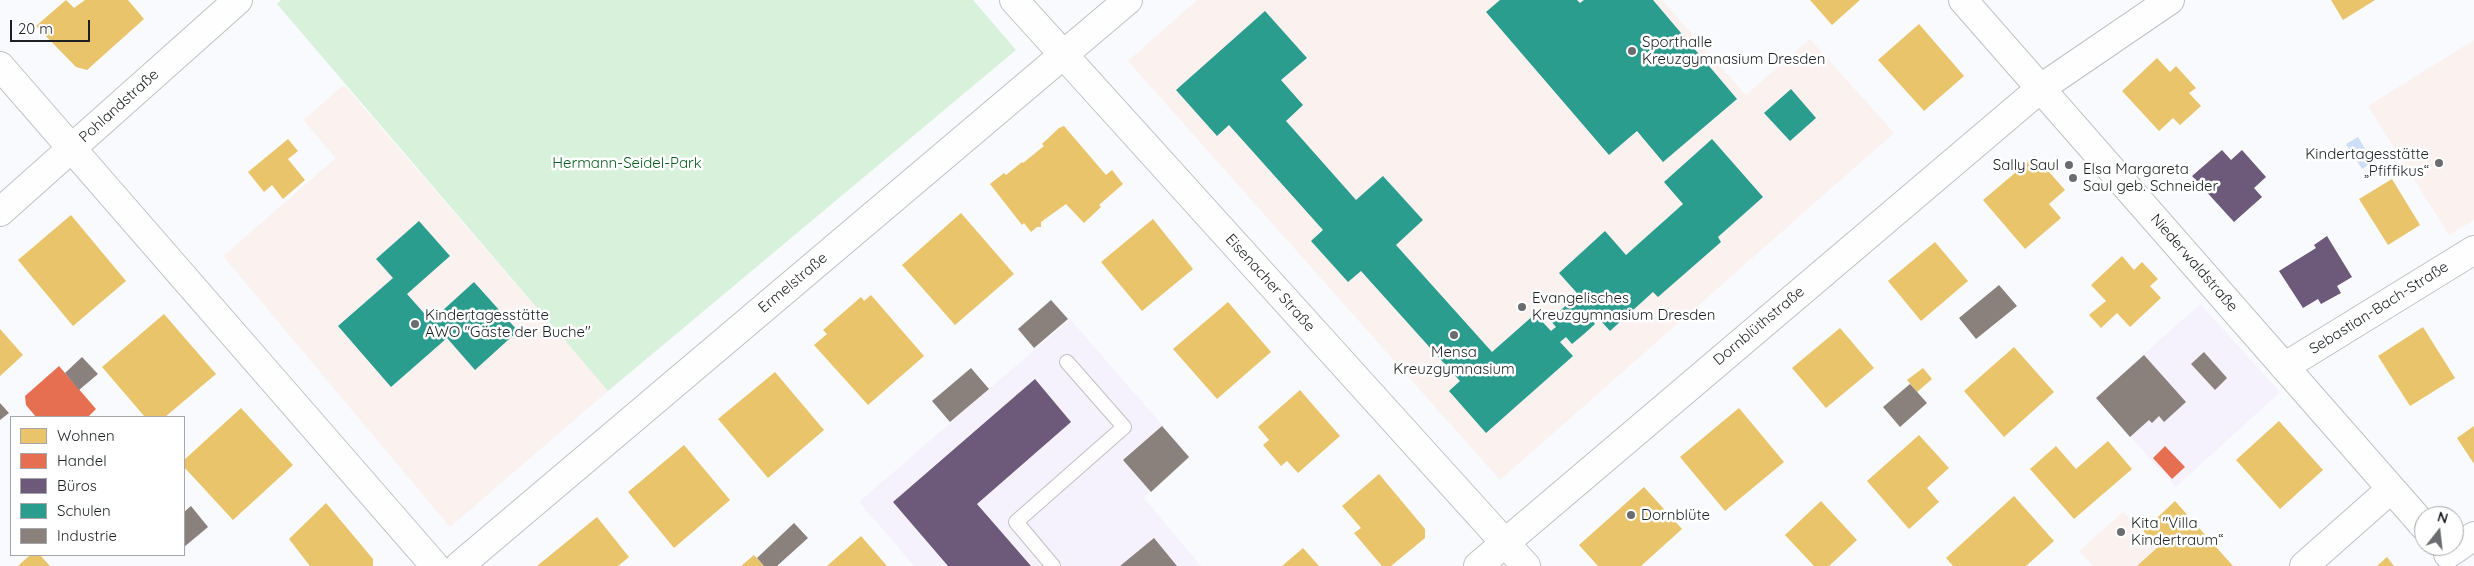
<!DOCTYPE html>
<html>
<head>
<meta charset="utf-8">
<style>
  body { margin:0 }
  #map { position:relative; width:2474px; height:566px; overflow:hidden; background:#f8fafd; font-family:Quicksand,sans-serif }
  canvas { display:block }
  .legend { position:absolute; left:10px; top:416px; width:175px; height:140px; box-sizing:border-box; background:#fff; border:1px solid #a5a6a7; margin:0; padding:6px 9px; list-style:none; font-size:15px; color:#1d2023 }
  .legend li { display:flex; align-items:center; gap:10px; height:25px }
  .legend b { width:25px; border:1px solid #a5a6a7 }
  .north { position:absolute; left:2414px; top:506px; width:50px; height:50px; box-sizing:border-box; background:#fff; border:1px solid #a5a6a7; border-radius:50%; rotate:16deg; font-size:14px; font-weight:700; line-height:20px; text-align:center; color:#1d2023 }
  .north::after { content:''; display:block; margin:auto; width:18px; height:22px; background:#6a6c6f; clip-path:polygon(50% 0,100% 100%,50% 72%,0 100%) }
  .scale { position:absolute; left:10px; top:20px; width:80px; height:22px; box-sizing:border-box; border:2px solid #1d2023; border-top:0; padding-left:6px; font-size:15px; line-height:18px; white-space:nowrap; color:#1d2023; -webkit-text-stroke:4px #fff; paint-order:stroke }
</style>
</head>
<body>
<div id="map">
<canvas width="2474" height="566"></canvas>
<ul class="legend">
<li><b style="height:14px;background:#e9c46a"></b>Wohnen</li>
<li><b style="height:14px;background:#e76f51"></b>Handel</li>
<li><b style="height:14px;background:#6d597a"></b>Büros</li>
<li><b style="height:14px;background:#2a9d8f"></b>Schulen</li>
<li><b style="height:14px;background:#8a817c"></b>Industrie</li>
</ul>
<div class="north">N</div>
<div class="scale">20 m</div>
</div>
<script>
const context = document.querySelector('canvas').getContext('2d');
context.lineJoin = 'round';
function fillPath(path, color) { context.fillStyle = color; context.fill(path, 'evenodd'); }
function strokePath(path, color, width, dash) { context.strokeStyle = color; context.lineWidth = width; context.lineCap = dash ? 'butt' : 'round'; context.setLineDash(dash || []); context.stroke(path); }
function label(font, color, halo, rows, align = 'center') {
  context.font = font + ' Quicksand,sans-serif'; context.lineWidth = 5; context.setLineDash([]); context.textBaseline = 'middle'; context.strokeStyle = halo; context.fillStyle = color; for (const [text, x, y, turn = 0] of rows) {
    context.save(); context.translate(x, y); context.rotate((+turn || 0) * Math.PI / 180); context.textAlign = isNaN(turn) ? turn : align; if (halo) context.strokeText(text, 0, 0); context.fillText(text, 0, 0); context.restore();
  }
}
const commercial = new Path2D(`
  M 2200,304 L 2280,392 L 2176,487 L 2095,398 Z
  M 1070,319 L 1190,457 L 1144,498 L 1201,566 L 914,566 L 859,502 Z`);
const education = new Path2D(`
  M 1197,0 L 1662,0 L 1746,95 L 1810,39 L 1894,133 L 1500,480 L 1128,61 Z
  M 2474,40 L 2474,220 L 2449,235 L 2368,106 Z
  M 344,85 L 608,391 L 450,527 L 223,256 L 336,158 L 303,120 Z
  M 2123,512 L 2174,566 L 2093,566 L 2079,551 Z`);
const green = new Path2D(`
  M 281,0 L 973,0 L 1016,50 L 608,391 L 277,4 Z`);
const water = new Path2D(`
  M 2358,137 L 2373,162 L 2362,169 L 2346,144 Z`);
const homes = new Path2D(`
  M 66,0 L 74,8 L 85,0 L 128,0 L 144,19 L 87,70 L 76,67 L 36,26 Z
  M 1810,0 L 1860,0 L 1832,25 Z
  M 2331,0 L 2375,0 L 2343,20 Z
  M 1919,24 L 1964,76 L 1924,111 L 1878,60 Z
  M 2157,58 L 2170,72 L 2176,66 L 2196,88 L 2189,93 L 2201,106 L 2180,125 L 2173,118 L 2159,131 L 2122,91 Z
  M 1064,126 L 1106,175 L 1112,170 L 1123,184 L 1099,205 L 1101,207 L 1084,223 L 1066,204 L 1041,222 L 1041,227 L 1037,227 L 1031,232 L 1024,223 L 1022,225 L 990,184 L 1004,173 L 1006,175 L 1022,162 L 1023,163 L 1044,146 L 1042,144 L 1059,128 Z
  M 288,139 L 298,151 L 288,159 L 305,180 L 283,199 L 272,185 L 264,192 L 248,172 Z
  M 2035,156 L 2065,190 L 2049,204 L 2061,218 L 2025,249 L 1983,200 Z
  M 2392,179 L 2420,225 L 2388,245 L 2359,199 Z
  M 961,213 L 1014,274 L 955,325 L 902,265 Z
  M 71,215 L 126,281 L 73,326 L 18,260 Z
  M 1153,219 L 1193,269 L 1142,311 L 1101,262 Z
  M 1935,242 L 1968,281 L 1921,321 L 1888,281 Z
  M 2122,256 L 2134,270 L 2142,262 L 2158,279 L 2150,286 L 2161,298 L 2130,327 L 2117,313 L 2101,328 L 2089,315 L 2106,301 L 2091,285 Z
  M 871,295 L 924,356 L 868,405 L 814,345 L 827,334 L 823,330 L 861,297 L 864,301 Z
  M 1228,302 L 1271,352 L 1217,399 L 1173,349 Z
  M 164,314 L 216,374 L 165,417 L 145,417 L 102,367 Z
  M 2423,327 L 2455,378 L 2410,406 L 2378,356 Z
  M 1840,328 L 1874,368 L 1826,408 L 1792,368 Z
  M 0,329 L 23,355 L 0,376 Z
  M 2014,347 L 2054,392 L 2004,437 L 1964,391 Z
  M 1923,368 L 1932,379 L 1917,392 L 1907,380 Z
  M 775,372 L 824,430 L 768,478 L 718,419 Z
  M 1300,390 L 1340,436 L 1298,473 L 1287,461 L 1281,466 L 1263,445 L 1269,440 L 1258,427 Z
  M 241,408 L 293,465 L 233,520 L 184,467 L 184,460 Z
  M 1739,408 L 1784,462 L 1725,511 L 1680,457 Z
  M 2279,421 L 2323,470 L 2280,509 L 2236,460 Z
  M 2474,426 L 2474,464 L 2457,438 Z
  M 1919,435 L 1949,468 L 1927,488 L 1939,502 L 1909,529 L 1867,481 Z
  M 2108,441 L 2132,469 L 2074,519 L 2030,469 L 2056,446 L 2076,469 Z
  M 684,445 L 730,500 L 674,548 L 628,492 Z
  M 1379,474 L 1425,529 L 1425,538 L 1391,566 L 1382,566 L 1354,533 L 1361,528 L 1342,506 Z
  M 1644,487 L 1682,529 L 1641,566 L 1598,566 L 1579,545 Z
  M 2014,496 L 2054,541 L 2026,566 L 1953,566 L 1946,558 Z
  M 1821,501 L 1857,540 L 1829,566 L 1814,566 L 1785,535 Z
  M 2175,501 L 2233,566 L 2137,566 L 2158,547 L 2143,531 Z
  M 326,503 L 373,559 L 373,566 L 310,566 L 289,539 Z
  M 597,517 L 629,557 L 618,566 L 537,566 Z
  M 861,536 L 887,566 L 827,566 Z
  M 1303,548 L 1319,566 L 1282,566 Z
  M 30,555 L 40,555 L 50,566 L 18,566 Z
  M 754,555 L 764,566 L 741,566 Z
  M 2387,557 L 2394,566 L 2377,566 Z`);
const shops = new Path2D(`
  M 59,366 L 96,409 L 88,417 L 36,417 L 26,405 L 25,396 Z
  M 2165,446 L 2185,467 L 2172,479 L 2153,458 Z`);
const offices = new Path2D(`
  M 2222,150 L 2231,160 L 2242,150 L 2266,177 L 2254,188 L 2262,197 L 2234,222 L 2192,176 Z
  M 2327,236 L 2352,277 L 2337,286 L 2341,293 L 2321,304 L 2318,299 L 2303,308 L 2279,271 L 2316,248 L 2314,245 Z
  M 1035,379 L 1071,422 L 977,504 L 1031,566 L 948,566 L 893,502 Z`);
const schools = new Path2D(`
  M 1500,0 L 1577,0 L 1580,3 L 1584,0 L 1653,0 L 1737,99 L 1663,162 L 1637,131 L 1609,155 L 1486,12 Z
  M 1265,11 L 1307,58 L 1281,80 L 1303,105 L 1286,121 L 1356,200 L 1383,176 L 1423,220 L 1396,245 L 1492,352 L 1535,314 L 1551,331 L 1556,327 L 1550,320 L 1573,299 L 1580,306 L 1585,302 L 1559,273 L 1605,231 L 1626,255 L 1683,204 L 1664,182 L 1712,139 L 1763,197 L 1718,237 L 1721,242 L 1658,297 L 1653,292 L 1610,331 L 1593,312 L 1589,317 L 1595,324 L 1584,334 L 1572,344 L 1566,337 L 1560,342 L 1573,356 L 1486,433 L 1449,391 L 1460,381 L 1361,271 L 1348,282 L 1311,241 L 1323,230 L 1229,125 L 1217,136 L 1176,90 Z
  M 1791,89 L 1816,118 L 1790,141 L 1764,113 Z
  M 419,221 L 450,256 L 407,294 L 431,321 L 474,282 L 518,331 L 475,370 L 447,338 L 391,387 L 338,326 L 393,278 L 376,259 Z`);
const industry = new Path2D(`
  M 1999,285 L 2017,306 L 1976,339 L 1959,318 Z
  M 1051,300 L 1068,319 L 1034,348 L 1018,329 Z
  M 2204,352 L 2227,378 L 2215,390 L 2191,364 Z
  M 2144,355 L 2186,402 L 2164,422 L 2159,416 L 2152,423 L 2149,420 L 2130,437 L 2096,398 Z
  M 82,357 L 98,374 L 79,390 L 65,373 Z
  M 971,368 L 989,389 L 950,422 L 932,401 Z
  M 1910,384 L 1927,403 L 1900,427 L 1883,407 Z
  M 0,403 L 9,413 L 0,420 Z
  M 1162,426 L 1189,457 L 1151,492 L 1123,460 Z
  M 191,506 L 208,527 L 184,547 L 184,512 Z
  M 794,523 L 808,538 L 777,566 L 764,566 L 757,558 Z
  M 1154,538 L 1177,566 L 1120,566 Z`);
const service = new Path2D(`
  M 1053,566 L 1016,522 L 1124,427 L 1067,362`);
const minor = new Path2D(`
  M 1014,0 L 1526,566
  M 1963,0 L 2424,526
  M 0,66 L 435,566
  M 0,212 L 238,0
  M 2284,367 L 2474,250
  M 2448,554 L 2474,536
  M 459,566 L 1128,0
  M 2304,566 L 2391,489`);
const tertiary = new Path2D(`
  M 1478,566 L 2041,88 L 2170,0`);
const markers = [
  [1632,51,5,"#6a6c6f"],
  [2439,163,5,"#6a6c6f"],
  [2069,165,5,"#6a6c6f"],
  [2073,178,5,"#6a6c6f"],
  [1522,307,5,"#6a6c6f"],
  [415,324,5,"#6a6c6f"],
  [1454,335,5,"#6a6c6f"],
  [1631,515,5,"#6a6c6f"],
  [2121,532,5,"#6a6c6f"]
];
const poiNames = [
  ["Sporthalle",1642,42],
  ["Kreuzgymnasium Dresden",1642,59],
  ["Kindertagesstätte",2429,154,"right"],
  ["„Pfiffikus“",2429,171,"right"],
  ["Sally Saul",2059,165,"right"],
  ["Elsa Margareta",2083,169],
  ["Saul geb. Schneider",2083,186],
  ["Evangelisches",1532,298],
  ["Kreuzgymnasium Dresden",1532,315],
  ["Kindertagesstätte",425,315],
  ["AWO \"Gäste der Buche\"",425,332],
  ["Mensa",1454,352,"center"],
  ["Kreuzgymnasium",1454,369,"center"],
  ["Dornblüte",1641,515],
  ["Kita \"Villa",2131,523],
  ["Kindertraum“",2131,540]
];
const streetNames = [
  ["Pohlandstraße",119,106,-42],
  ["Niederwaldstraße",2194,263,49],
  ["Ermelstraße",793,283,-40],
  ["Eisenacher Straße",1270,283,48],
  ["Sebastian-Bach-Straße",2379,308,-32],
  ["Dornblüthstraße",1759,326,-40]
];
const parkNames = [
  ["Hermann-Seidel-Park",627,163]
];
fillPath(commercial, '#f5f2fd');
fillPath(education, '#fbf1ef');
fillPath(green, '#d7f1da');
fillPath(water, '#cddef7');
fillPath(homes, '#e9c46a');
fillPath(shops, '#e76f51');
fillPath(offices, '#6d597a');
fillPath(schools, '#2a9d8f');
fillPath(industry, '#8a817c');
strokePath(service, '#bfc1c4', 16);
strokePath(minor, '#bfc1c4', 30);
strokePath(tertiary, '#bfc1c4', 30);
strokePath(service, '#fefeff', 14);
strokePath(minor, '#fefeff', 28);
strokePath(tertiary, '#fefeff', 28);
for (const [x, y, r, color] of markers) { const dot = new Path2D(); dot.arc(x, y, r, 0, 2 * Math.PI); context.fillStyle = color; context.fill(dot); strokePath(dot, '#fff', 2); }
label('15px', '#1d2023', '#fff', poiNames, 'left');
label('15px', '#1d2023', '#fff', streetNames);
label('15px', '#085d1d', '#fff', parkNames);
</script>
</body>
</html>
